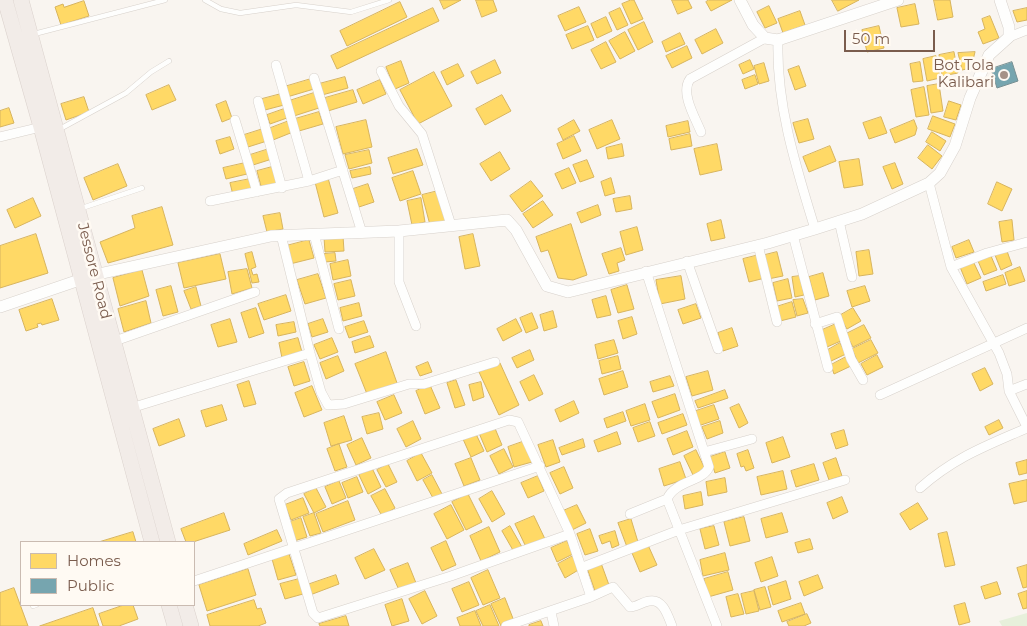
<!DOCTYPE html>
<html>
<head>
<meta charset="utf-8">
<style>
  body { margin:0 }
  #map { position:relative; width:1027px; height:626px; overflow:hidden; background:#f9f5f0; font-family:Montserrat,sans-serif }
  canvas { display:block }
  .legend { position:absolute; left:20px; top:541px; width:175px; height:65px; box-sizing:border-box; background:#fffaf3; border:1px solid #cabbb1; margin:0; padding:6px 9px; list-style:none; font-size:15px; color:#7a5c4d }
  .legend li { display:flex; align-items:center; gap:10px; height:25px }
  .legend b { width:25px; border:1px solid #cabbb1 }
  .scale { position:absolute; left:844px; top:30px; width:91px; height:22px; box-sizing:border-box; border:2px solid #7a5c4d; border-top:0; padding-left:6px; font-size:15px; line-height:18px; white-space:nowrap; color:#7a5c4d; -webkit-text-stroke:4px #fffaf3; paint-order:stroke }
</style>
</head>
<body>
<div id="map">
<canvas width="1027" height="626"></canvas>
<ul class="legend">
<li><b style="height:14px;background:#ffd966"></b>Homes</li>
<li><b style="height:14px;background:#76a5af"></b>Public</li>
</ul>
<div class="scale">50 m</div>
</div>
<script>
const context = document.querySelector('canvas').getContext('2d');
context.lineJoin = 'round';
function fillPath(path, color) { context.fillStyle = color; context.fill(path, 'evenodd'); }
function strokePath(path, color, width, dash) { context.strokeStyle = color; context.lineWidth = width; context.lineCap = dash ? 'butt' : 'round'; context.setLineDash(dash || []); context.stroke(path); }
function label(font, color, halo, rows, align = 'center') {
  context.font = font + ' Montserrat,sans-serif'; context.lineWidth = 5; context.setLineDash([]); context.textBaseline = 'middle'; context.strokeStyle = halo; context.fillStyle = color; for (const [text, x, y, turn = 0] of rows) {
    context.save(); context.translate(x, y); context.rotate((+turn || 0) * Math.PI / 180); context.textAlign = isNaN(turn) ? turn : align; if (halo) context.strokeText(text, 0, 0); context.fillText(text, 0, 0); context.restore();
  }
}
const green = new Path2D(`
  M 1027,613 L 1027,626 L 1002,626 L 999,621 Z`);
const homes = new Path2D(`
  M 440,0 L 461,0 L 444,9 Z
  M 476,0 L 493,0 L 497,11 L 482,17 Z
  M 631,0 L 634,0 L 643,19 L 631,24 L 622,4 Z
  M 672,0 L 688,0 L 692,8 L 678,14 Z
  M 709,0 L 732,0 L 711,11 L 706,2 Z
  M 832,0 L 859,0 L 838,11 Z
  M 934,0 L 950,0 L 953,17 L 938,20 Z
  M 84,1 L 89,16 L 61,25 L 55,7 L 63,4 L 64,7 Z
  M 400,2 L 407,17 L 347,46 L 340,31 Z
  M 915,4 L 919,24 L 901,27 L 897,8 Z
  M 769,6 L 777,23 L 765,28 L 757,12 Z
  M 579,7 L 586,22 L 565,31 L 558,16 Z
  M 433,8 L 439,21 L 337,69 L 331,56 Z
  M 620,8 L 628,25 L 617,30 L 609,13 Z
  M 1027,8 L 1027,20 L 1017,22 L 1013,11 Z
  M 800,11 L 805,25 L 783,33 L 778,19 Z
  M 990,16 L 999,38 L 983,44 L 978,32 L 985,29 L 982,19 Z
  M 606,17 L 612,31 L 597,38 L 591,24 Z
  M 644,22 L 653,42 L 638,50 L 628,30 Z
  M 588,26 L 594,40 L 572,49 L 566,35 Z
  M 879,26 L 884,48 L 867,52 L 862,30 Z
  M 716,29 L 723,43 L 702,54 L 695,40 Z
  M 625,32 L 635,51 L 620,59 L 609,41 Z
  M 680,33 L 685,44 L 666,52 L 662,42 Z
  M 606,42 L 616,62 L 601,69 L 591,50 Z
  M 687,46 L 692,58 L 672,68 L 666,56 Z
  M 954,52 L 958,73 L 942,76 L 939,55 Z
  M 975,52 L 971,68 L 962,70 L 958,53 Z
  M 936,56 L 940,78 L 927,81 L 923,59 Z
  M 495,60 L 501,73 L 477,84 L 471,72 Z
  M 750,60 L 754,69 L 743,74 L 739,65 Z
  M 401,61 L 409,83 L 395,89 L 386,67 Z
  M 920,62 L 923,81 L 913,82 L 910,64 Z
  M 764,63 L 769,81 L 759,84 L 754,66 Z
  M 458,64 L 464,76 L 447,85 L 441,72 Z
  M 799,66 L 806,86 L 795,90 L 788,70 Z
  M 434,72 L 452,106 L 418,124 L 400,90 Z
  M 755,75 L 758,84 L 745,89 L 742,80 Z
  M 345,77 L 348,88 L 322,95 L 319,84 Z
  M 311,79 L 314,89 L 287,97 L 284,87 Z
  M 380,80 L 386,94 L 363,104 L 357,90 Z
  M 939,84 L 943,111 L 931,113 L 927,86 Z
  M 169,85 L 176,100 L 152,110 L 146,95 Z
  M 924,87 L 929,115 L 916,117 L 911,90 Z
  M 353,90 L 357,102 L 328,111 L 325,98 Z
  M 317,92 L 322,107 L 294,116 L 289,101 Z
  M 281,94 L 284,105 L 265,110 L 262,99 Z
  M 502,95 L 511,111 L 485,125 L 476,109 Z
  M 84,97 L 89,112 L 66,120 L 61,104 Z
  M 226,101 L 232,118 L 222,122 L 216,105 Z
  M 949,101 L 961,105 L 956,120 L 944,117 Z
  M 9,108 L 14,123 L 0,127 L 0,111 Z
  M 284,109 L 287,118 L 270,124 L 267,115 Z
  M 319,112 L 323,124 L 299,131 L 295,119 Z
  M 933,116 L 955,124 L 950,137 L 928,129 Z
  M 881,117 L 887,133 L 869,139 L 863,123 Z
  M 808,119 L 814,139 L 799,143 L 793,123 Z
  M 366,120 L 372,147 L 343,154 L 336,127 Z
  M 574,120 L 580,131 L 563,140 L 558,129 Z
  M 612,120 L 620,139 L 597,149 L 589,130 Z
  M 914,120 L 917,128 L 915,135 L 895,143 L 890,130 Z
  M 289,121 L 293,132 L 273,140 L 268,129 Z
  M 688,121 L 690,132 L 668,137 L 666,126 Z
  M 263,129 L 267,141 L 248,147 L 244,135 Z
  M 932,132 L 946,141 L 940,151 L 926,142 Z
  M 690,134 L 692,146 L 671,150 L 669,139 Z
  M 574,136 L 581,151 L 563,159 L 557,144 Z
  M 230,137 L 234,149 L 220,154 L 216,141 Z
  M 622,144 L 624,156 L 608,159 L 606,148 Z
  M 717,144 L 722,170 L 700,175 L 694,149 Z
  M 928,145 L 942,156 L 932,169 L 918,158 Z
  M 830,146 L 836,161 L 809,172 L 803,157 Z
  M 269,149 L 272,159 L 253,165 L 250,155 Z
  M 417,149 L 423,165 L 393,174 L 388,158 Z
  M 369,150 L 372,163 L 349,169 L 345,155 Z
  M 500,152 L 510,169 L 491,181 L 480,164 Z
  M 859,159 L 863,185 L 844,188 L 839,162 Z
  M 587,160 L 594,177 L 580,182 L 573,165 Z
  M 245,163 L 247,174 L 226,179 L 223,168 Z
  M 895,163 L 903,184 L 892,189 L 883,167 Z
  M 118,164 L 127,186 L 93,200 L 84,178 Z
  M 272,167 L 278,186 L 262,190 L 257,171 Z
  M 370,167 L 371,174 L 352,178 L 350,171 Z
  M 569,168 L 576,183 L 562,189 L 555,174 Z
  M 413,171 L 421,194 L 400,201 L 392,178 Z
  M 328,178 L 338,213 L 324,217 L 315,182 Z
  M 611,178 L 615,193 L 605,196 L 601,182 Z
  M 250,179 L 253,190 L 233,195 L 230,183 Z
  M 531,181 L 543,196 L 522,212 L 510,196 Z
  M 997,182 L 1012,189 L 1002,211 L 988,204 Z
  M 368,184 L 374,202 L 359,207 L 353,189 Z
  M 438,191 L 446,221 L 430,225 L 422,195 Z
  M 630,196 L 632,209 L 616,212 L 613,199 Z
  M 33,198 L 41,216 L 15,228 L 7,210 Z
  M 421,198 L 425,222 L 412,225 L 407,201 Z
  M 543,201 L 553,215 L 533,228 L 523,214 Z
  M 598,205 L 601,215 L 581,223 L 577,213 Z
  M 162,207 L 173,245 L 108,263 L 100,242 L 135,228 L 132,216 Z
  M 280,213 L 283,229 L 267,232 L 263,216 Z
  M 721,220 L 725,238 L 711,241 L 707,224 Z
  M 1012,220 L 1014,240 L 1002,242 L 999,222 Z
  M 571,224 L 587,275 L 573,280 L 558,278 L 548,250 L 541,252 L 536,237 Z
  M 637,227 L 643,250 L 626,255 L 620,232 Z
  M 36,234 L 48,273 L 0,288 L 0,246 Z
  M 473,234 L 480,266 L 465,269 L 459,237 Z
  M 343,236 L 344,251 L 325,252 L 324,237 Z
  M 309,240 L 314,258 L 290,264 L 286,246 Z
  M 969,240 L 974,252 L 956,258 L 952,247 Z
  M 621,248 L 625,260 L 617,263 L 619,271 L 609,274 L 602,254 Z
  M 869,250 L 873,274 L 859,276 L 856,252 Z
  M 1007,251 L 1012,265 L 1001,270 L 995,255 Z
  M 252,252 L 256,267 L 251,269 L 253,275 L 257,274 L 259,282 L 252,283 L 245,254 Z
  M 777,252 L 783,276 L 768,279 L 761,256 Z
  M 335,253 L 336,261 L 325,262 L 324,254 Z
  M 220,254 L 226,279 L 184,288 L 178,263 Z
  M 759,255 L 765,278 L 749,282 L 743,259 Z
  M 991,256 L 997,270 L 984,275 L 978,261 Z
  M 348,260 L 351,276 L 333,280 L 330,264 Z
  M 973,261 L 981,278 L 967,284 L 960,267 Z
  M 1020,267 L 1025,281 L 1009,286 L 1005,273 Z
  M 247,269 L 252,288 L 232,294 L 228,272 Z
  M 142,270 L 149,296 L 120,306 L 113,278 Z
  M 823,273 L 829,296 L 815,300 L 809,277 Z
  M 318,274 L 326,298 L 305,304 L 297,280 Z
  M 1003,275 L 1006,284 L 986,291 L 983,282 Z
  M 681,276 L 685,299 L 660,304 L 656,280 Z
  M 800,276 L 804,295 L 795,297 L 792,277 Z
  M 788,279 L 792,298 L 777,301 L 773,283 Z
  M 351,280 L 355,296 L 338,300 L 334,284 Z
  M 627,285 L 634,309 L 618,313 L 611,290 Z
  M 171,286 L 178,312 L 163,316 L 156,290 Z
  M 865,286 L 870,301 L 852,307 L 847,291 Z
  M 196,287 L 201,306 L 191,309 L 184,291 Z
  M 286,295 L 291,311 L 264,320 L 258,304 Z
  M 606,296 L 611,315 L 597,318 L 592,300 Z
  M 52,299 L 59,320 L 42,325 L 41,323 L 37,324 L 38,327 L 26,331 L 19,310 Z
  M 803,299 L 808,313 L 797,316 L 793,300 Z
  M 146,301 L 151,323 L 124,332 L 118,309 Z
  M 792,302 L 796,317 L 780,321 L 776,307 Z
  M 359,303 L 362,316 L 343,321 L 340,308 Z
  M 696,304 L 701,318 L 683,324 L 678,310 Z
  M 256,308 L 264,333 L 249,338 L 241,313 Z
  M 853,308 L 861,321 L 847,329 L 839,316 Z
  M 553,311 L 557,327 L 544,331 L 540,315 Z
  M 532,313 L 538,328 L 526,333 L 520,318 Z
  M 632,317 L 637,334 L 623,339 L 618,321 Z
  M 230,319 L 237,342 L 218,347 L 211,325 Z
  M 323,319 L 328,332 L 312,337 L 308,324 Z
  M 516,319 L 522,331 L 503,341 L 497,329 Z
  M 364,321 L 368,332 L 349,338 L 345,327 Z
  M 294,322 L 296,332 L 278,336 L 276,325 Z
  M 836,324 L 843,340 L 827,347 L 820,331 Z
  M 864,325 L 871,338 L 853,347 L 846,334 Z
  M 732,328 L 738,346 L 723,351 L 718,333 Z
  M 370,336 L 374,347 L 355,353 L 352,342 Z
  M 298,338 L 302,352 L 282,358 L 279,343 Z
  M 332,338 L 338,352 L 320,359 L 314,345 Z
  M 614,340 L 618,353 L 598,359 L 595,345 Z
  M 871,340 L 878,353 L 858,363 L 852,349 Z
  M 840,343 L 846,354 L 829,362 L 826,351 Z
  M 530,350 L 534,360 L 517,368 L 512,358 Z
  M 386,352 L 397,383 L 367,394 L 355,364 Z
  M 877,355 L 883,367 L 867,375 L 861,364 Z
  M 338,356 L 344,371 L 326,379 L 320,363 Z
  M 618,356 L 621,369 L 602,374 L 599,361 Z
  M 846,357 L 851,366 L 834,374 L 831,365 Z
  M 304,362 L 310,381 L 294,386 L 288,367 Z
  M 428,362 L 432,372 L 420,376 L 416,367 Z
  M 500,363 L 519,405 L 499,415 L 479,372 Z
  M 985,368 L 993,384 L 980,391 L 972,374 Z
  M 623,371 L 628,387 L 604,395 L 599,379 Z
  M 708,371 L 713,390 L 692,396 L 686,377 Z
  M 534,375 L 543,394 L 529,401 L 520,382 Z
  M 670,376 L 674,386 L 653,392 L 650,382 Z
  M 456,380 L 465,405 L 455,408 L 447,383 Z
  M 249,381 L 256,404 L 244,407 L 237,385 Z
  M 481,382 L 484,397 L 473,401 L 469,385 Z
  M 430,385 L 440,408 L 425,414 L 416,391 Z
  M 312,386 L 322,410 L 304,417 L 295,393 Z
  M 725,390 L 728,398 L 698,408 L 695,401 Z
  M 675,394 L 680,410 L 658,418 L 652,402 Z
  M 394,395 L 402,413 L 385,420 L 377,402 Z
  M 574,401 L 579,413 L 560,422 L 555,410 Z
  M 645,404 L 650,420 L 631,426 L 626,411 Z
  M 739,404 L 748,423 L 739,428 L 730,408 Z
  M 222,405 L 227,420 L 206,427 L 201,411 Z
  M 714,405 L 719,419 L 698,426 L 693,412 Z
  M 623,412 L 626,421 L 607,428 L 604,419 Z
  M 379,413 L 383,429 L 367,434 L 362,417 Z
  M 683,414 L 687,425 L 662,434 L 658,423 Z
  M 344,416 L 352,440 L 331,446 L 324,423 Z
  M 179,419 L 185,436 L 159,446 L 153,429 Z
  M 999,420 L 1003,428 L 989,435 L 985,427 Z
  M 413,421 L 421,439 L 406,447 L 397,429 Z
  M 720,421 L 723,433 L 707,439 L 702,427 Z
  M 650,422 L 655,436 L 638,442 L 633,428 Z
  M 494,426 L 502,445 L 487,452 L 479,433 Z
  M 844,430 L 848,445 L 836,449 L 831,434 Z
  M 687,431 L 693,447 L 673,455 L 667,439 Z
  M 617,432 L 621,444 L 598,452 L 594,441 Z
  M 476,434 L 484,451 L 471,457 L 463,439 Z
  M 783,437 L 790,457 L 772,463 L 766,443 Z
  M 362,438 L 371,458 L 356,465 L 347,445 Z
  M 583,439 L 585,447 L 562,455 L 559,448 Z
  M 553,440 L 560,462 L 546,467 L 538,445 Z
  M 525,441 L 532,462 L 514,467 L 508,447 Z
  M 339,444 L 347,467 L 335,471 L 327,449 Z
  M 504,449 L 513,467 L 499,474 L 490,456 Z
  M 696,450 L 705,469 L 693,475 L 684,456 Z
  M 748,450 L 754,468 L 746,471 L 744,466 L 741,467 L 737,454 Z
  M 725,452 L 730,468 L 715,473 L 710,457 Z
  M 421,453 L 432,473 L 417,481 L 407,461 Z
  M 471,458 L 480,480 L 464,486 L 455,464 Z
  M 836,458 L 842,476 L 829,480 L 823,463 Z
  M 1027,460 L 1027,473 L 1019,475 L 1016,463 Z
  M 680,462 L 686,479 L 664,486 L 659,469 Z
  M 388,464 L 397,482 L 386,487 L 377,470 Z
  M 814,464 L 819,480 L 796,487 L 791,471 Z
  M 564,467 L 573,488 L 560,494 L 550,473 Z
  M 372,468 L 381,487 L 368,494 L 359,475 Z
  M 783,471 L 787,489 L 761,495 L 757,477 Z
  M 432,475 L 442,494 L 433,498 L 423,480 Z
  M 538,476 L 544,491 L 528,498 L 521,483 Z
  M 357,477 L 363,492 L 348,498 L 342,483 Z
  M 725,478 L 727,492 L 708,496 L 706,482 Z
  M 1027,480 L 1027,501 L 1014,504 L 1009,484 Z
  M 339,481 L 346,498 L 332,504 L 325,487 Z
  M 316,488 L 326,507 L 314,513 L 304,494 Z
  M 385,489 L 395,508 L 382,516 L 371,496 Z
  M 492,491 L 505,514 L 492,522 L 479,499 Z
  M 701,492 L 703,505 L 685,509 L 683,496 Z
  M 468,494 L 482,522 L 466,530 L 452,502 Z
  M 842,497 L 848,512 L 833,519 L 827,503 Z
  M 303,498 L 309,513 L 291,520 L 285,505 Z
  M 348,501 L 355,520 L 323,532 L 316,514 Z
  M 918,503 L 928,519 L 910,530 L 900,514 Z
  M 451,505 L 464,530 L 447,539 L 434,514 Z
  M 577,505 L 586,523 L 572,530 L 563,511 Z
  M 224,513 L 230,530 L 193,542 L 186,542 L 181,529 Z
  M 314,513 L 321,533 L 310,536 L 303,517 Z
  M 782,513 L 788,532 L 766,538 L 761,519 Z
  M 534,516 L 545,539 L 526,547 L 515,524 Z
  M 744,517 L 750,541 L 730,546 L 724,522 Z
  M 301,518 L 307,537 L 294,541 L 287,523 Z
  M 631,519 L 638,542 L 627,547 L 618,523 Z
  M 510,526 L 522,547 L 514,552 L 502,531 Z
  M 714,526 L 719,545 L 705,549 L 700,529 Z
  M 489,527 L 500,552 L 481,561 L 470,536 Z
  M 590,529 L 598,551 L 585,555 L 577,534 Z
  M 277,530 L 282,541 L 248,555 L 244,544 Z
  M 615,531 L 619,545 L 612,548 L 610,541 L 602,544 L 599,536 Z
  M 133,532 L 136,542 L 99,542 Z
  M 947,532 L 955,565 L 945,567 L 938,534 Z
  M 810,539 L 813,549 L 798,553 L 795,543 Z
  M 446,541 L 456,565 L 442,571 L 431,548 Z
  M 567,541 L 573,554 L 557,562 L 551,548 Z
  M 648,545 L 657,565 L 640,572 L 632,553 Z
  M 374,549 L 385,570 L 365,579 L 355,558 Z
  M 725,553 L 729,570 L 703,576 L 700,560 Z
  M 289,554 L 296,575 L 278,580 L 272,559 Z
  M 573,556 L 580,569 L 565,578 L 558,564 Z
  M 772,557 L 778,576 L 761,582 L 755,563 Z
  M 408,563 L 416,583 L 399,590 L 390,570 Z
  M 601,563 L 609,585 L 595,591 L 587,568 Z
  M 1027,565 L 1027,587 L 1023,588 L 1017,568 Z
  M 248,569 L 256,595 L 207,611 L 199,585 Z
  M 488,570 L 500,598 L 483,605 L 471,578 Z
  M 728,572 L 733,590 L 708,597 L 704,579 Z
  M 336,575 L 339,584 L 310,595 L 307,585 Z
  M 818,575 L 823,588 L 804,596 L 799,582 Z
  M 299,579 L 303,594 L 285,599 L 280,584 Z
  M 786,581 L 791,599 L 773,605 L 768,587 Z
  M 469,582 L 479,605 L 462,612 L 452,589 Z
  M 997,582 L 1001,594 L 985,599 L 981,587 Z
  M 765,587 L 771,607 L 760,610 L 754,590 Z
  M 14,588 L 28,626 L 0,626 L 0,593 Z
  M 425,591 L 437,616 L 422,624 L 409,599 Z
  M 754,591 L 759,611 L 746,614 L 741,594 Z
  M 1027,591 L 1027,608 L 1023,609 L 1018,594 Z
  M 738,594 L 744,614 L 731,617 L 726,597 Z
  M 505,598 L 514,621 L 501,626 L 491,604 Z
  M 402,599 L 409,621 L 392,626 L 385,605 Z
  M 254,600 L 257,609 L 261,608 L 266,623 L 258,626 L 210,626 L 207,615 Z
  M 801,603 L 805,614 L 782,622 L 778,611 Z
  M 965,603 L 970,622 L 959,625 L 954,606 Z
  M 124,605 L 133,605 L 138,619 L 119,626 L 103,626 L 99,614 Z
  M 490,605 L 499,626 L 483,626 L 476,611 Z
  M 93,608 L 99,626 L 40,626 Z
  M 475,611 L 481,626 L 460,626 L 457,618 Z
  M 807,614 L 811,623 L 804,626 L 789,626 L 787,622 Z
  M 346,616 L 349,626 L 320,626 L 319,624 Z
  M 541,621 L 543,626 L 529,626 L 529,625 Z`);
const public = new Path2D(`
  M 1012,62 L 1018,81 L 997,88 L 991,69 Z`);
const service = new Path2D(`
  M 205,0 L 221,9 L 240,13 L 296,5 L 351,12 L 389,0
  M 34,34 L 165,0
  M 58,130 L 126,93 L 151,72 L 169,61
  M 79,209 L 142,188
  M 33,606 L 36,605`);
const minor = new Path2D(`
  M 1009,37 L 1027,30
  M 778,40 C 776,105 796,167 815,229
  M 276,65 L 309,181
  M 381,71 L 399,106 L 422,134 L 451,225
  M 314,78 L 362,233
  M 258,101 L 282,188
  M 235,120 L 257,192
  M 701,132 C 695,117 680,93 690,79 L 765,38
  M 0,137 L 41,127
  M 929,183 L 951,267 L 999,353 L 1007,374 L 1009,391 L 1027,427
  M 210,201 L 309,181 L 343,170
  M 839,221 L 852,277
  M 399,231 L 399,282 L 416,326
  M 314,234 L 339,329
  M 281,235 L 310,353 L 321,392 L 328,405 L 344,404 L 409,384 L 424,384 L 495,362
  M 793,235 L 828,368
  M 758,245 L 777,322
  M 687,261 L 718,349
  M 951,267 L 987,253 L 1027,242
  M 646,271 L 709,467 C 703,482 676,480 667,499
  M 815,324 L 837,317 L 851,359 L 863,380
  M 112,342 L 255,292
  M 1009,391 L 1027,384
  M 880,395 L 1027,328
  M 131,408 L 310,353
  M 704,452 L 752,439
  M 920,488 C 955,457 986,446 1027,428
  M 630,514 L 667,499 L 717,626
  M 583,567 L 679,530 L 845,480
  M 194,581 L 540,466
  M 591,597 L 613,587 L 630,607 C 637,607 642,602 649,601 C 663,598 668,616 672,626
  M 551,612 L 554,626
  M 506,626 L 591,597 L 570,534 L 518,422 L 509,420 L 287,493 L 279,499 L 313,613 L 318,618 L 451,576 L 570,534`);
const tertiary = new Path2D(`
  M 740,0 L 753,25 L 765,38 L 778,40 L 898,0
  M 0,307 L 94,275 L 271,236 L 399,231 L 507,220 L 516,230 L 547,286 L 568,292 L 768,243 L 815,229 L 862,214 L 929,183 L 940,173 L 955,146 L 970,98 L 989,55 L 1009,37 L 1009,27 L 1000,0`);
const trunk = new Path2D(`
  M 5,0 L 41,127 L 152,542
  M 21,0 L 168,542
  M 169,605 L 175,626
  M 185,605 L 191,626`);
const markers = [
  [1004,75,5,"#a69286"]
];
const poiNames = [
  ["Bot Tola",994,66],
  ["Kalibari",994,83]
];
const streetNames = [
  ["Jessore Road",94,271,76]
];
fillPath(green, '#e7f0db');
fillPath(homes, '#ffd966');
strokePath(homes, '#d7b45e', 1);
fillPath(public, '#76a5af');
strokePath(public, '#778f92', 1);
strokePath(service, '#d7d1cb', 5.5);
strokePath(minor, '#d7d1cb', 10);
strokePath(tertiary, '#d7d1cb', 12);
strokePath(trunk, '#dad1cc', 16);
strokePath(service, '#fefefd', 4.5);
strokePath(minor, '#fefefd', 9);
strokePath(tertiary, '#fefefd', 11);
strokePath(trunk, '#f2ece8', 15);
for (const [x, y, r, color] of markers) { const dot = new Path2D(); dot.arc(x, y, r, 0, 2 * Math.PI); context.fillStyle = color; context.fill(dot); strokePath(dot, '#fffaf3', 2); }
label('15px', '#7a5c4d', '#fffaf3', poiNames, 'right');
label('15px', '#7a5c4d', '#fffaf3', streetNames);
</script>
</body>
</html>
